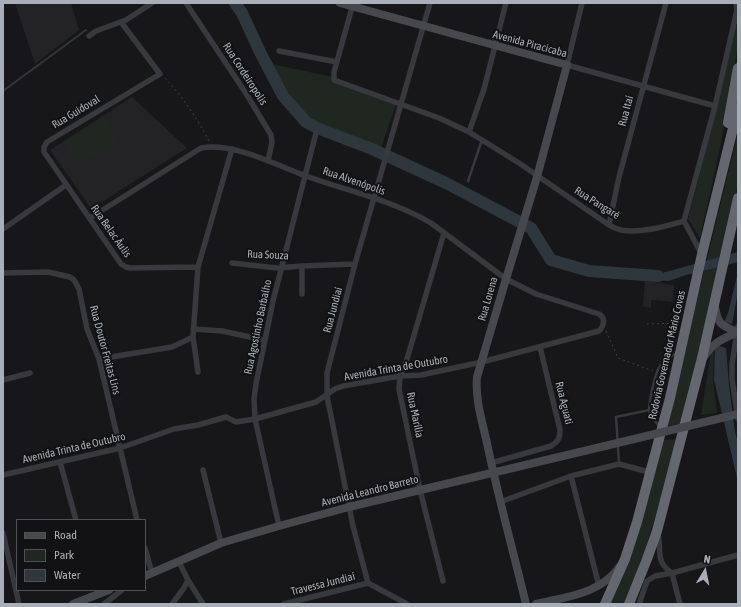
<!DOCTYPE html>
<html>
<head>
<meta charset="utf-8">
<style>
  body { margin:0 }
  #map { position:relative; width:741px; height:607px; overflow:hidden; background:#171719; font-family:"Asap Condensed",sans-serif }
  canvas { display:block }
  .frame { position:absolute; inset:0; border:4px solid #a9afb9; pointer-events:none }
  .legend { position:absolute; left:16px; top:519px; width:130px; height:72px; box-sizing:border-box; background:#121214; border:1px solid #4e5156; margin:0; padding:5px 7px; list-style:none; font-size:12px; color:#a9afb9 }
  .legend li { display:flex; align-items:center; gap:8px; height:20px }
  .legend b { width:20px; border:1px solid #4e5156 }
  .north { position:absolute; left:685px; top:551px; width:40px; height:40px; -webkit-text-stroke:3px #121214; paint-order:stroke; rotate:10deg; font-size:11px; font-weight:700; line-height:16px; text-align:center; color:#a9afb9 }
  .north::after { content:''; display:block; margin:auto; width:14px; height:18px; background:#a9afb9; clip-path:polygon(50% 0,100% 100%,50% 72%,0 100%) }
</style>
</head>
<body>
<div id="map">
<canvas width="741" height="607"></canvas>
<div class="frame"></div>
<ul class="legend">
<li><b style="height:5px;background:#46484e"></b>Road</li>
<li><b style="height:11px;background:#1f2720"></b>Park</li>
<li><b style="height:11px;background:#2d373d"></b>Water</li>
</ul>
<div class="north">N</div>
</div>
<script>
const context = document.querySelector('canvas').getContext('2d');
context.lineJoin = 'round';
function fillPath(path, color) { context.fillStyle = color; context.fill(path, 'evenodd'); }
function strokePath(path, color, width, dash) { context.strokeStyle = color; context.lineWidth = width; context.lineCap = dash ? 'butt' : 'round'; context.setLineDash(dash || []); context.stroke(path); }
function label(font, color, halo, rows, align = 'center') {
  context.font = font + ' "Asap Condensed",sans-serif'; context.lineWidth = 4; context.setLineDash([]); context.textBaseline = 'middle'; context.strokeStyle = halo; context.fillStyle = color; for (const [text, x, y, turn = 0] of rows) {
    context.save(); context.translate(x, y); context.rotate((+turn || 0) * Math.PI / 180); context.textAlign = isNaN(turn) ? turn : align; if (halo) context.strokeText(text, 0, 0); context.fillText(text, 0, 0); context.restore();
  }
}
const built = new Path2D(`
  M 15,3 L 71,3 L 79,30 L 35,64 Z
  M 132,97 L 187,148 L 94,207 L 90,207 L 50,150 Z
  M 645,281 L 674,285 L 673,302 L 651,300 L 651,308 L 643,306 Z`);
const green = new Path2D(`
  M 738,11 L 738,46 L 721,144 L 700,238 L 688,219 L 716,110 Z
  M 272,64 L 333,77 L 396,104 L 381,148 L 317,128 L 288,94 Z
  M 103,118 L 117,140 L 80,164 L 65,142 Z
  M 738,133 L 738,184 L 712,298 L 680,424 L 666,426 Z
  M 714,347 L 713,380 L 717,413 L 701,415 L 711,352 Z
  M 668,368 L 663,389 L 657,422 L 651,410 L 652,399 L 659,375 L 663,370 Z
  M 676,439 C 662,495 647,551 624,604 L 607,604 L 663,440 Z`);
const water = new Path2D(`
  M 738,252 L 738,262 L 686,275 L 669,281 L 641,279 L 643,273 L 662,273 Z
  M 738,272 L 738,292 L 732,324 L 724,322 L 728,313 Z
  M 715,345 L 726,348 L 729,385 L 735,432 L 738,443 L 738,482 L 714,380 Z`);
const stream = new Path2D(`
  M 3,91 L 86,30`);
const river = new Path2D(`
  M 235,3 L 242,13 L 260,52 L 283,96 L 306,122 L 317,128 L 372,149 L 446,183 L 531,228 L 551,260 L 589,271 L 658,276`);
const path = new Path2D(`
  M 165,78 C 182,96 197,118 209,141
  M 647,324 L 679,323
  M 606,331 L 618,358 L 653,371`);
const lane = new Path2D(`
  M 468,181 L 482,140
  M 659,426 C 655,421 650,416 649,410 C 649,401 655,373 660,366 C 663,360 671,356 677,353
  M 619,464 L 616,417 L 649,410`);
const street = new Path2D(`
  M 186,3 L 247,95 L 271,135 L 272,142 L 268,161
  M 582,3 L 567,65 L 715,106
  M 353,4 L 334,72 L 334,80 L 439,118 L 469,132 L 519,163 L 609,225 C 612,227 617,229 621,230 C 640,234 666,226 684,221 L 715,106 L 737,10 L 736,3
  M 121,22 L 160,74 L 47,142 L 44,147 L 44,152 L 121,264 L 126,267 L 130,268 L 198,267
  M 89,36 L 96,31 L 126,20 L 152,3
  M 279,51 L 337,62
  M 469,132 L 484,89 L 506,3
  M 684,221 L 701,253
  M 609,225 L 619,177 L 666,3
  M 3,229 L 66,185
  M 232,263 L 277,268 L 302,266
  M 3,273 L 48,272 L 70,277 L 74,280 L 79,289 L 87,329 L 99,359 L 137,520
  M 302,294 L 302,266 L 355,264
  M 738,326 L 732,364 L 732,379 L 738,419
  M 193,329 L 222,331 L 264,340
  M 99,359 L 172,347 L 193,337
  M 198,372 L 193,337 L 198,267 L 232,149
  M 3,380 L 30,373
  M 60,462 L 76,520
  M 491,463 L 551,446 C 558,442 560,438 560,430 L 540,347
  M 203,470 L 221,543
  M 3,475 L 120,448 L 174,429 L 198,425 L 226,417 L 236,422 L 255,419 L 316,402 L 335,389 L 343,386 L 400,376 L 421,375 L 482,362 L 599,331 C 604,326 606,318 599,314 L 536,294 L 506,279 L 431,223 C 392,200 347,191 306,176 C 276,165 233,142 201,148 L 90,218
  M 571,476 L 599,586
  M 500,502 L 571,476 L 619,464 L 649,472
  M 279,526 L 255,419 L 254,399 L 256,384 L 273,301 L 316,133
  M 3,533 L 19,604
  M 658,534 C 662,552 655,562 672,573
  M 145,548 L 152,573
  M 179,562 L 188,580 L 203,604
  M 672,573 L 680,604
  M 443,581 L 420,490 L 399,389 L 400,376 L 407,359 L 444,233
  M 104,604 L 122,590
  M 172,604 L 184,588 L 188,580
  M 284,604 L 368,583
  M 407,604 L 368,583 L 353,526 L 327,396 L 327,373 L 355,264 L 430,3
  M 639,604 L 647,581 L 655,576 L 672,573 L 738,555`);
const secondary = new Path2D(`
  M 340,3 L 567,65 L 537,177 L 506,279 L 477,377 C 475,399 482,421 487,443 C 498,497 513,550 526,604
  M 715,307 C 718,324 720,325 737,332
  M 704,357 C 712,343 724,338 738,332
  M 145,576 L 221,543 L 279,526 L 349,507 L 605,446
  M 73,604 L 109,590
  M 536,604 C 566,597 601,594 620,566`);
const highway = new Path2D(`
  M 728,123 L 738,68
  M 605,604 L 625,559 L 637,522 L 670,398 L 702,254 L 738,108
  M 629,604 L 647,559 L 657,531 L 702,358 L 738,198`);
const secondaryBridge = new Path2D(`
  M 605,446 L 738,414`);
const streetNames = [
  ["Avenida Piracicaba",530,44,15],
  ["Rua Cordeiropolis",245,74,57],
  ["Rua Itaí",626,111,-75],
  ["Rua Guidoval",76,112,-31],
  ["Rua Alvenópolis",354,181,19],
  ["Rua Pangaré",597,203,32],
  ["Rua Belac Áulis",111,231,55],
  ["Rua Souza",268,255,3],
  ["Rua Lorena",488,299,-74],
  ["Rua Jundiaí",333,310,-75],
  ["Rua Agostinho Barbalho",258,327,-78],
  ["Rua Doutor Freitas Lins",105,350,75],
  ["Rodovia Governador Mário Covas",667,355,-77],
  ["Avenida Trinta de Outubro",396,368,-10],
  ["Rua Aguati",564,403,76],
  ["Rua Marília",415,415,78],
  ["Avenida Trinta de Outubro",74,448,-13],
  ["Avenida Leandro Barreto",370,491,-14],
  ["Travessa Jundiaí",323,584,-14]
];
fillPath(built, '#232326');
fillPath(green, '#1f2720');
fillPath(water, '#2d373d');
strokePath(stream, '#2d373d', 2);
strokePath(river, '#2d373d', 12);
strokePath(path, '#3e4045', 1, [2, 3]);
strokePath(lane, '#38393e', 2.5);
strokePath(street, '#38393e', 5.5);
strokePath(secondary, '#46484e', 8);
strokePath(highway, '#64676f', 10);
strokePath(secondaryBridge, '#46484e', 8);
label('11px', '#a9afb9', '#121214', streetNames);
</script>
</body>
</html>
